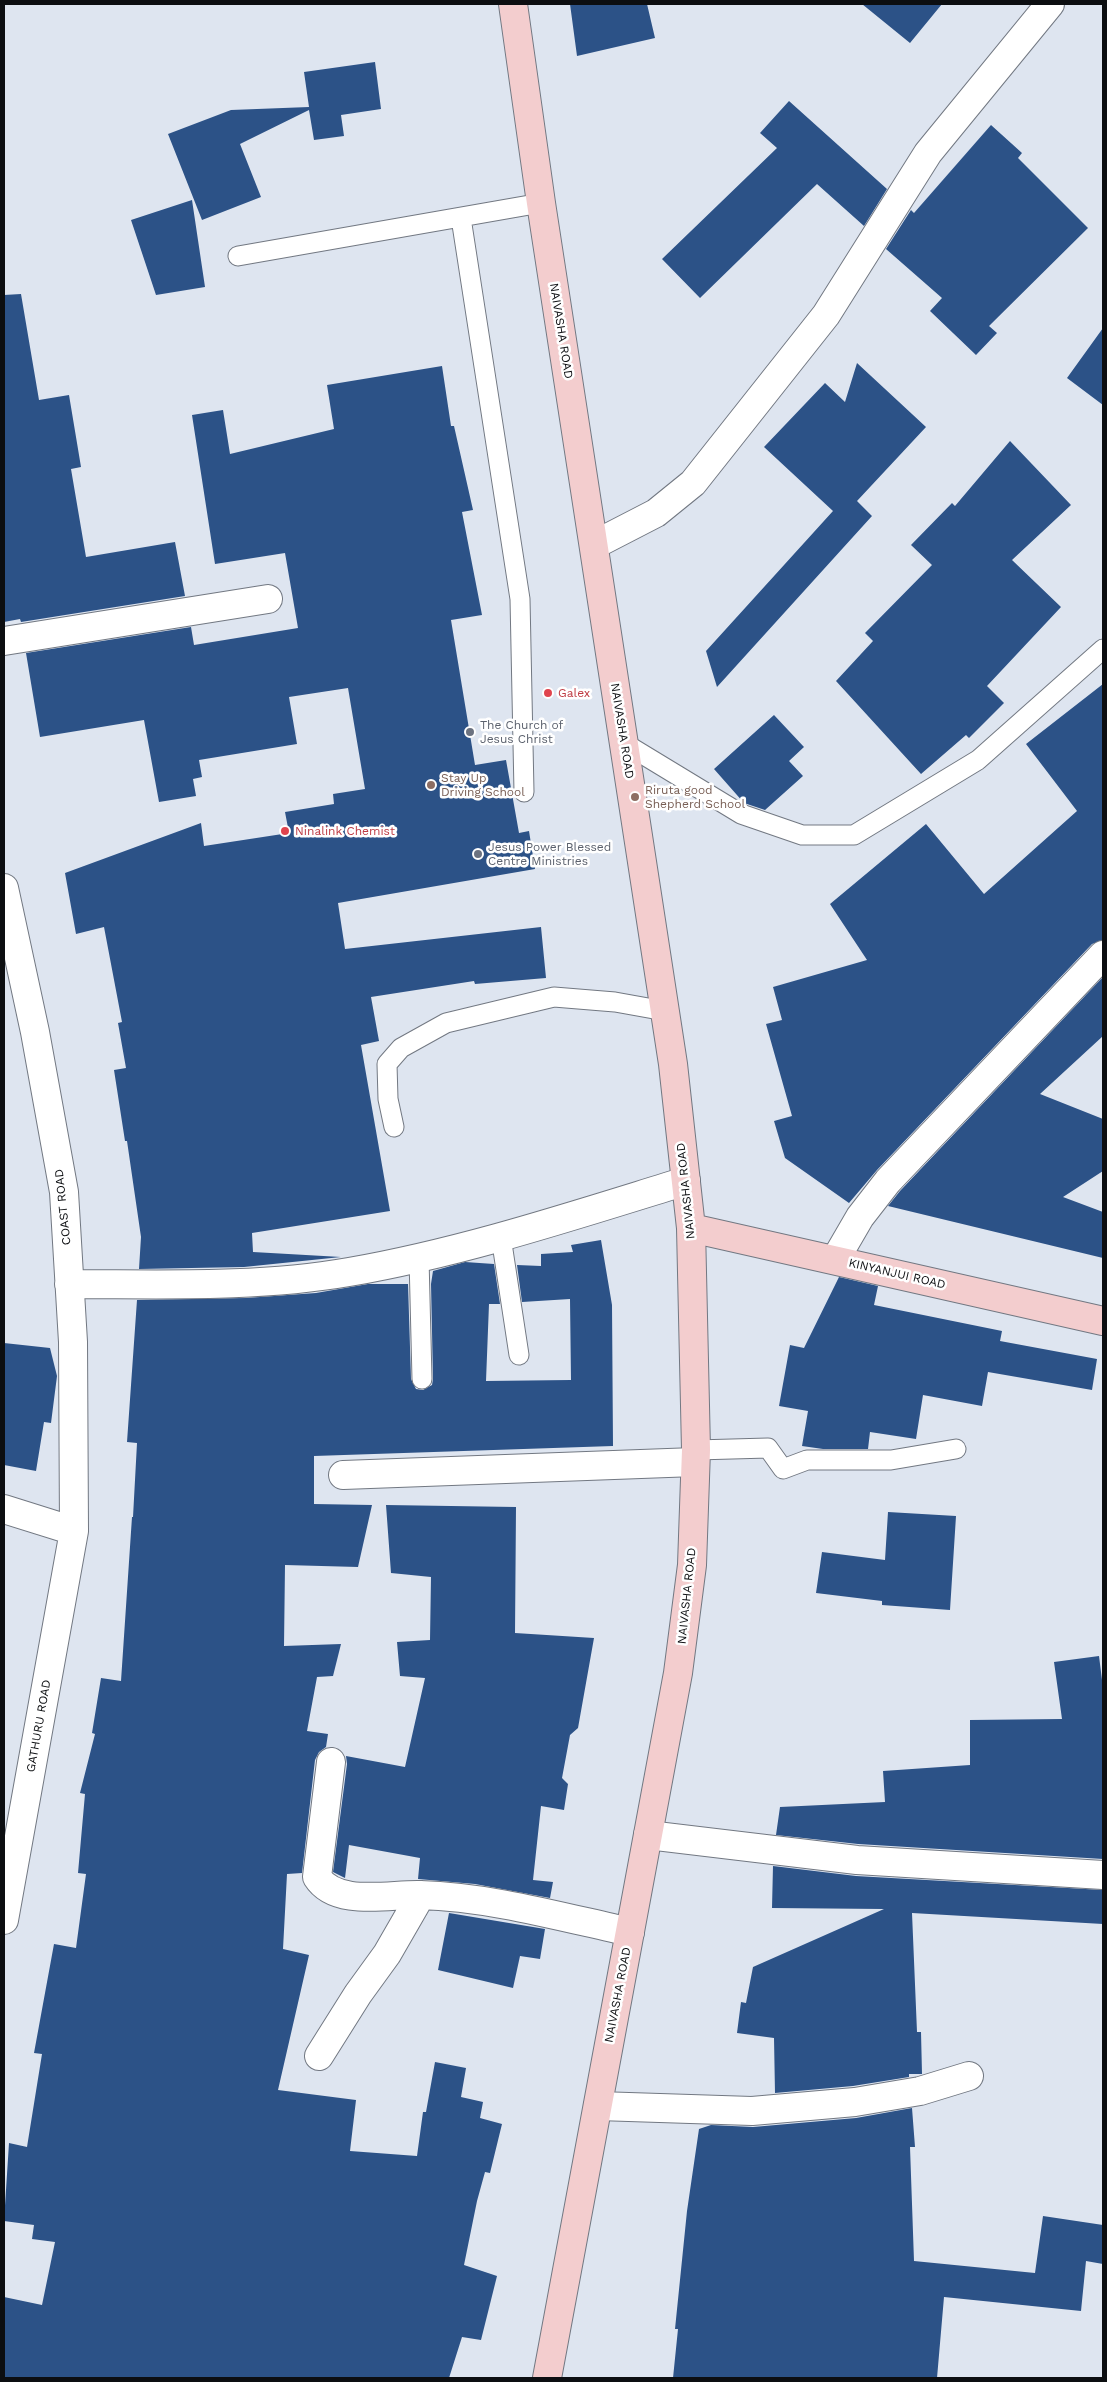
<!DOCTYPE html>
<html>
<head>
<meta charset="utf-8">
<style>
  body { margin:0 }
  #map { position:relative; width:1107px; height:2382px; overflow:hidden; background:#dee5f0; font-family:"Work Sans",sans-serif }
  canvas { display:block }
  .frame { position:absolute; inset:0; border:5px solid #0c0e11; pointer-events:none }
</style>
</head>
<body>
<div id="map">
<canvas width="1107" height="2382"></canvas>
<div class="frame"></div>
</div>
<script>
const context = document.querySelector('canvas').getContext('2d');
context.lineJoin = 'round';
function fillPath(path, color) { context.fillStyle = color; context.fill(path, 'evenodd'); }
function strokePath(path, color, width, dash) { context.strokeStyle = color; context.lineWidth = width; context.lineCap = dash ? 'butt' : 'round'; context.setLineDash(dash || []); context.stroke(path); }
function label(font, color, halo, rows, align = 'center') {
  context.font = font + ' "Work Sans",sans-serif'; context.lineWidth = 5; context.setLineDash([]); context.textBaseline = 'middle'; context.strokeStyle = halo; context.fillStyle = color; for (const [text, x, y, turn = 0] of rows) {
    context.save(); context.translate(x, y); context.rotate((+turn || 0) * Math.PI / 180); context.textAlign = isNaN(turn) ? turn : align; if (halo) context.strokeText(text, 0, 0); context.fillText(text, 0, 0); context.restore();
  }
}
const building = new Path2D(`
  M 570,4 L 647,4 L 655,38 L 577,56 Z
  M 862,4 L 942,4 L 910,43 Z
  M 375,62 L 381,109 L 341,115 L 344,136 L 314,140 L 309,110 L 240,144 L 261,197 L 202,220 L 168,134 L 231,110 L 309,107 L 304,72 Z
  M 789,101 L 887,189 L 864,226 L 817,184 L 700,298 L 662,259 L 777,148 L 760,133 Z
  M 991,125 L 1022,153 L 1018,158 L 1088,228 L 989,326 L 997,333 L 976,355 L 930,311 L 942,298 L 886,249 L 911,210 L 914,213 Z
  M 192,200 L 205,287 L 156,295 L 131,220 Z
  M 21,294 L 39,400 L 69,395 L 81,467 L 71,469 L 86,557 L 175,542 L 185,596 L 21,622 L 20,619 L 4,622 L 4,295 Z
  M 1103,328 L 1103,405 L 1067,378 Z
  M 857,363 L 926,427 L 857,501 L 872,516 L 717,687 L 706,651 L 833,511 L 764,447 L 825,383 L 845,402 Z
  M 442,366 L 451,426 L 454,426 L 473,510 L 462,512 L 482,615 L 451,620 L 475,765 L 506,760 L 519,833 L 529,831 L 535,869 L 338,903 L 345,949 L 541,927 L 546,978 L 475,984 L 474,981 L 371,997 L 379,1041 L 361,1045 L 390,1211 L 252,1233 L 253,1252 L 341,1257 L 244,1267 L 139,1269 L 141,1237 L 127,1141 L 125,1141 L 114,1070 L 126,1068 L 118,1023 L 122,1022 L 104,927 L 76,934 L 65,873 L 201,823 L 204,846 L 289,833 L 285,812 L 334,804 L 333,794 L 365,789 L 348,688 L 289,697 L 297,744 L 199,760 L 202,777 L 193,779 L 196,796 L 159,802 L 144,720 L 40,737 L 26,653 L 191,627 L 194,645 L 298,628 L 285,553 L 215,564 L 192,415 L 223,410 L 230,454 L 334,429 L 327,385 Z
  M 1010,441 L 1071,505 L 1012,560 L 1061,607 L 987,686 L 1004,703 L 969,738 L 966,735 L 921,774 L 836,681 L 873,641 L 865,633 L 932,565 L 911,545 L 952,503 L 955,506 Z
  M 1103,684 L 1103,940 L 1092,944 L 877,1170 L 849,1203 L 785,1158 L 774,1121 L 792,1116 L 766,1024 L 782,1020 L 773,987 L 867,960 L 830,904 L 926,824 L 984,894 L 1077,811 L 1026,744 Z
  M 774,715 L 804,747 L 789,761 L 803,776 L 765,810 L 744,803 L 714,769 Z
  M 1103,977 L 1103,1036 L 1040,1094 L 1103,1119 L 1103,1171 L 1063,1197 L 1103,1212 L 1103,1258 L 888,1206 L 900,1191 Z
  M 601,1240 L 612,1305 L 613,1446 L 314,1456 L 314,1504 L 372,1505 L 358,1567 L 285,1565 L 284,1646 L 341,1644 L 333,1676 L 317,1677 L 307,1731 L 328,1734 L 326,1747 L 319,1752 L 315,1760 L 302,1873 L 287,1874 L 283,1949 L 309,1955 L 278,2090 L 356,2100 L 350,2151 L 417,2156 L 423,2112 L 426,2112 L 435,2062 L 466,2068 L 461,2097 L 483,2102 L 480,2118 L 502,2124 L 490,2173 L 485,2172 L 477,2201 L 464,2265 L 497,2276 L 481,2340 L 462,2337 L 449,2378 L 4,2378 L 4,2297 L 42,2305 L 55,2242 L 32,2239 L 34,2225 L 4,2221 L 9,2143 L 27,2147 L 42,2054 L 34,2053 L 54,1944 L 76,1948 L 86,1874 L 78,1873 L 85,1794 L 80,1793 L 95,1734 L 92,1733 L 101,1678 L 121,1681 L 132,1517 L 133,1517 L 137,1443 L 127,1442 L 137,1300 L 246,1298 L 316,1293 L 368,1284 L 408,1284 L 411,1379 L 416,1389 L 423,1390 L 432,1385 L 433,1379 L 431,1284 L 433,1271 L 465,1262 L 494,1264 L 500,1304 L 489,1304 L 486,1381 L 571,1380 L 570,1299 L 522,1302 L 517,1265 L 541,1266 L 541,1254 L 573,1252 L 571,1245 Z
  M 839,1277 L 878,1286 L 874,1305 L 1002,1331 L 1000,1341 L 1097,1359 L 1092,1390 L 988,1372 L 982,1406 L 923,1395 L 916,1439 L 870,1432 L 868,1449 L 823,1449 L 802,1446 L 808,1411 L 779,1406 L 790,1345 L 804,1348 Z
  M 4,1343 L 50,1348 L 57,1376 L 51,1423 L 44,1422 L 36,1471 L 4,1465 Z
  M 386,1505 L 516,1507 L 515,1633 L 594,1638 L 578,1728 L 570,1735 L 562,1778 L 568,1784 L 564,1810 L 541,1806 L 533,1880 L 553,1882 L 550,1898 L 475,1884 L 418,1879 L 420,1858 L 349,1845 L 345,1878 L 333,1872 L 347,1764 L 346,1756 L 405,1767 L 425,1678 L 400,1676 L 397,1642 L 430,1640 L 431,1577 L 391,1573 Z
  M 888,1512 L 956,1516 L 950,1610 L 882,1605 L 882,1601 L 816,1593 L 822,1552 L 885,1560 Z
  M 1099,1656 L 1103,1688 L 1103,1859 L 858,1844 L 776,1835 L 780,1807 L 885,1802 L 883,1771 L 970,1765 L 970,1720 L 1062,1719 L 1054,1662 Z
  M 773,1866 L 856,1876 L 1103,1890 L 1103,1924 L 912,1913 L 917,2032 L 921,2032 L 922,2074 L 909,2074 L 909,2077 L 853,2086 L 775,2093 L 774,2038 L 737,2033 L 741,2002 L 746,2003 L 753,1967 L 884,1909 L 772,1908 Z
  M 449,1913 L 545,1929 L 540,1959 L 520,1956 L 513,1988 L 438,1970 Z
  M 912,2108 L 915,2147 L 910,2147 L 914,2261 L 1035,2273 L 1043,2216 L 1103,2225 L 1103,2264 L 1086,2261 L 1081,2311 L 944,2297 L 937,2378 L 673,2378 L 678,2329 L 675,2329 L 687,2211 L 699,2129 L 711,2125 L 753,2127 L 856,2118 Z`);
const service = new Path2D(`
  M 461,218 L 520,599 L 524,792
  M 238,256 L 541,203
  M 624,743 L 741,814 L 802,835 L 854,835 L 978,760 L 1103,649
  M 394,1127 L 388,1099 L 387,1064 L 401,1048 L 446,1023 L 554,997 L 615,1002 L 665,1011
  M 501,1237 L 519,1355
  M 419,1258 L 422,1379
  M 696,1450 L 768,1448 L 783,1469 L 807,1460 L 891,1460 L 956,1449`);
const minor = new Path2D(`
  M 594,545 L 656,513 L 693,483 L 826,315 L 928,153 L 1050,4
  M 4,641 L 268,599
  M 4,888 L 35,1032 L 64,1192 L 73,1342 L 74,1531 L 4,1920
  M 835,1260 L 860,1217 L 888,1181 L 1103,955
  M 69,1284 C 163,1284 257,1288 349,1272 C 464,1252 575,1215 686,1181
  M 343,1475 L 695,1462
  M 4,1509 L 74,1531
  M 331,1762 L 317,1877 C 336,1907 389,1894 420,1895 C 491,1897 561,1917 630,1932
  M 648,1835 L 857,1860 L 1103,1875
  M 319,2056 L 358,1994 L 387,1954 L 421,1895
  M 598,2106 L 752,2111 L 855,2102 L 920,2091 L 969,2076`);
const secondary = new Path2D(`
  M 513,4 L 541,203 L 673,1064 L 691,1228 L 696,1450 L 692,1565 L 678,1673 L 547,2378
  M 691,1228 L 1103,1321`);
const markers = [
  [548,693,5,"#e0444e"],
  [470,732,5,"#6b7280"],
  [431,785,5,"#8d6e63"],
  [635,797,5,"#8d6e63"],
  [285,831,5,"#e0444e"],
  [478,854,5,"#6b7280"]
];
const streetNames = [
  ["NAIVASHA ROAD",561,331,81],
  ["NAIVASHA ROAD",622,731,81],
  ["NAIVASHA ROAD",686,1191,-96],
  ["COAST ROAD",63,1207,-96],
  ["KINYANJUI ROAD",897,1274,13],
  ["NAIVASHA ROAD",687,1596,-84],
  ["GATHURU ROAD",39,1726,-80],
  ["NAIVASHA ROAD",618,1995,-79]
];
const healthNames = [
  ["Galex",558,693],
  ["Ninalink Chemist",295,831]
];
const worshipNames = [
  ["The Church of",480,725],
  ["Jesus Christ",480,739],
  ["Jesus Power Blessed",488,847],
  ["Centre Ministries",488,861]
];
const educationNames = [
  ["Stay Up",441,778],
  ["Driving School",441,792],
  ["Riruta good",645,790],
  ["Shepherd School",645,804]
];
fillPath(building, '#2c5287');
strokePath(service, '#727882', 21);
strokePath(minor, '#727882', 30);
strokePath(secondary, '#727882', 30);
strokePath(service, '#fff', 19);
strokePath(minor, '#fff', 28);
strokePath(secondary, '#f3cdce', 28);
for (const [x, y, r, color] of markers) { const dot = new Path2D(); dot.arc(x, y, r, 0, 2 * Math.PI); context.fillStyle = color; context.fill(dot); strokePath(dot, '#fff', 2); }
label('12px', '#0c0e11', '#fff', streetNames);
label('12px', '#be3a42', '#fff', healthNames, 'left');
label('12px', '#5b616d', '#fff', worshipNames, 'left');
label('12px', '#785e54', '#fff', educationNames, 'left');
</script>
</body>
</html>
